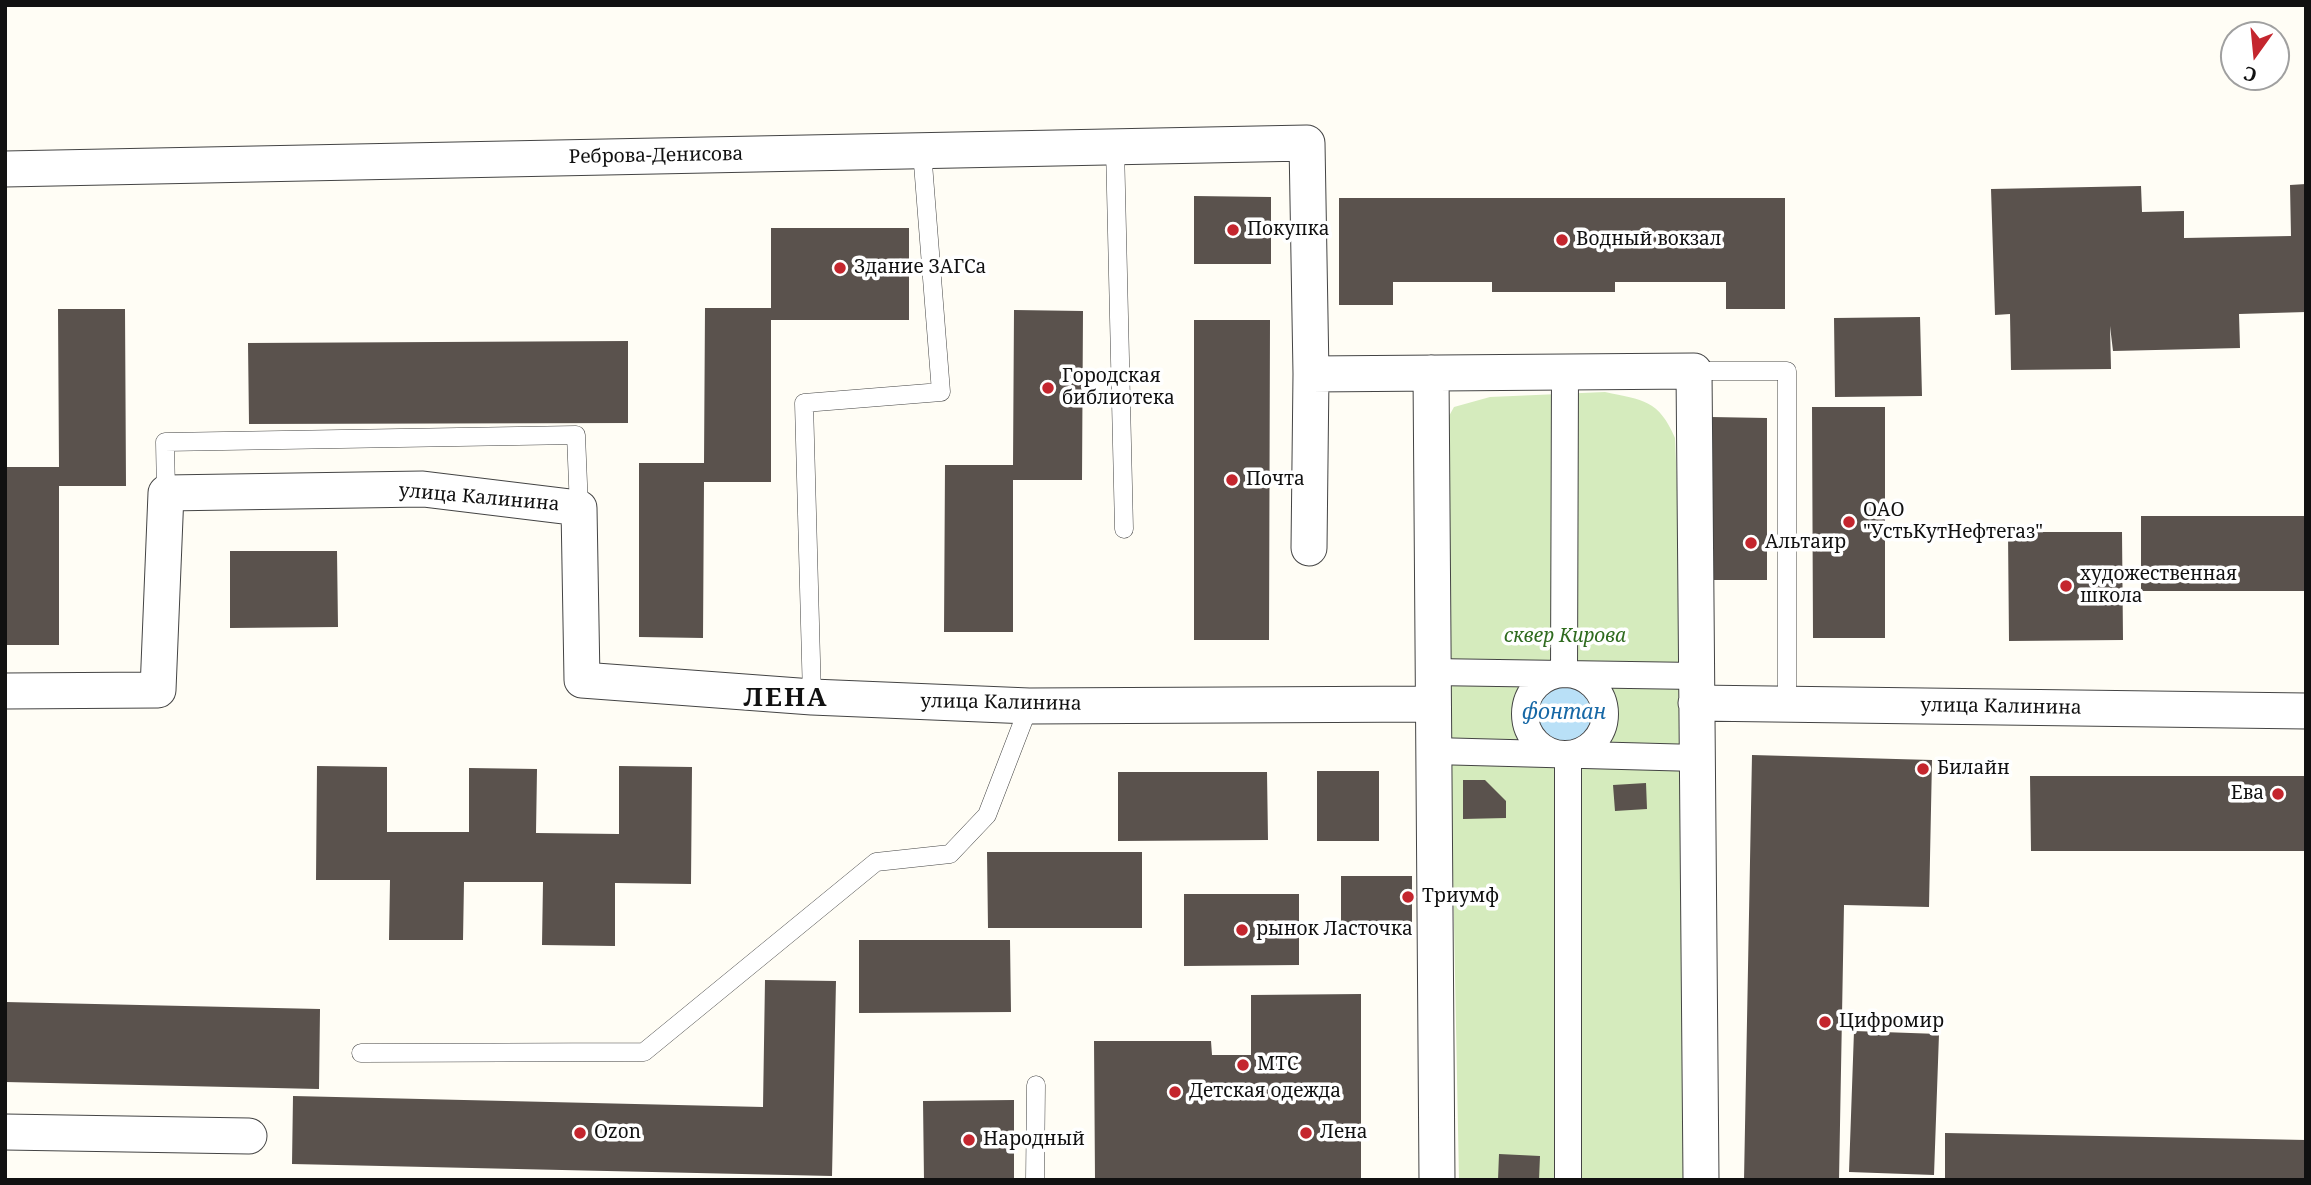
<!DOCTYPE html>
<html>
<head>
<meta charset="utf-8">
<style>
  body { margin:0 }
  #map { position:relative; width:2311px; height:1185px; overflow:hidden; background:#fffdf5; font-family:"Noto Serif",serif }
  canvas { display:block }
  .frame { position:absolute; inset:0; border:7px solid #111; pointer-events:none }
  .north { position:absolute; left:2220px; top:21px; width:70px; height:70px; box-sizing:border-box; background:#fff; border:2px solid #a0a0a0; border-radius:50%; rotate:195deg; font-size:19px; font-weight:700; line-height:28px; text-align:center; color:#111 }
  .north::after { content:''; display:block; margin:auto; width:24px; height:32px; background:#c4262e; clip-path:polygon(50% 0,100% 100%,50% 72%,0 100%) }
</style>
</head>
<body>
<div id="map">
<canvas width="2311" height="1185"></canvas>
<div class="frame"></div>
<div class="north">С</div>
</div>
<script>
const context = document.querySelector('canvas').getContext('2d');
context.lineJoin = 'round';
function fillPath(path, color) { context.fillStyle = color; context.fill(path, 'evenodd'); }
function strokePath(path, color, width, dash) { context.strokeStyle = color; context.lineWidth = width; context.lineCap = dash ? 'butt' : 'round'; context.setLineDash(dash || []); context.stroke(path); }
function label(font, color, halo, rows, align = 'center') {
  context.font = font + ' "Noto Serif",serif'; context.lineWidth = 7; context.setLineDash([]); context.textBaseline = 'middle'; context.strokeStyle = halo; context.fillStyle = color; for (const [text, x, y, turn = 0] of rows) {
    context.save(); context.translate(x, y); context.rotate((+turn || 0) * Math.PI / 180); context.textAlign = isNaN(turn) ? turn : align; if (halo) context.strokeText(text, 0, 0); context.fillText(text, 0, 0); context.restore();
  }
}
const green = new Path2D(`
  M 1605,392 C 1643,400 1659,400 1675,438 L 1684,659 L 1688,1180 L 1459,1180 L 1450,718 L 1439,434 L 1454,407 L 1490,397 Z`);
const water = new Path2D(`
  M1533 713a31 31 0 1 1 62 0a31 31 0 1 1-62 0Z`);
const building = new Path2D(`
  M 2306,184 L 2306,312 L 2239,314 L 2240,348 L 2113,351 L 2110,326 L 2111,369 L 2011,370 L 2010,314 L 1995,315 L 1991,189 L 2141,186 L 2142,212 L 2184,211 L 2184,238 L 2291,236 L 2290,185 Z
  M 1194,196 L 1271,197 L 1271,264 L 1194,264 Z
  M 1339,198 L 1785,198 L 1785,309 L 1726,309 L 1726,282 L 1615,282 L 1615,292 L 1492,292 L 1492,282 L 1393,282 L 1393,305 L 1339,305 Z
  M 771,228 L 909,228 L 909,320 L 771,320 L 771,482 L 704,482 L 703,638 L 639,637 L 639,463 L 704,463 L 705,308 L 771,308 Z
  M 58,309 L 125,309 L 126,486 L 59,486 L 59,645 L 5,645 L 5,467 L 59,467 Z
  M 1014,310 L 1083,311 L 1082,480 L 1013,480 L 1013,632 L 944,632 L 945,465 L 1013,465 Z
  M 1920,317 L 1922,396 L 1835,397 L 1834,318 Z
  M 1194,320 L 1270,320 L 1269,640 L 1194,640 Z
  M 628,341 L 628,423 L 249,424 L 248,343 Z
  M 1812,407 L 1885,407 L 1885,638 L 1813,638 Z
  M 1711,417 L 1767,418 L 1767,580 L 1711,580 Z
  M 2141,516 L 2306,516 L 2306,591 L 2141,591 Z
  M 2008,532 L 2122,532 L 2123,640 L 2009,641 Z
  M 230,551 L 337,551 L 338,627 L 230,628 Z
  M 1752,755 L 1932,760 L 1929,907 L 1844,905 L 1839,1180 L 1744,1180 Z
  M 317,766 L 387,767 L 387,832 L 469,832 L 469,768 L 537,769 L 536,833 L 619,834 L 619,766 L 692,767 L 691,884 L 615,883 L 615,946 L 542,945 L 543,882 L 464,882 L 463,940 L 389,940 L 390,880 L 316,880 Z
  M 1317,771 L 1379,771 L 1379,841 L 1317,841 Z
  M 1118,772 L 1267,772 L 1268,840 L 1118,841 Z
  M 2030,776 L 2306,776 L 2306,851 L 2031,851 Z
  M 1463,780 L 1485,780 L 1506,801 L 1506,818 L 1463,819 Z
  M 1646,783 L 1647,809 L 1615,811 L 1613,785 Z
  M 987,852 L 1142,852 L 1142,928 L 988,928 Z
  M 1341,876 L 1412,876 L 1412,925 L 1341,925 Z
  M 1184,894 L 1299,894 L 1299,965 L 1184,966 Z
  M 859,940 L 1010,940 L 1011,1012 L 859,1013 Z
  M 765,980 L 836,981 L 832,1176 L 292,1164 L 293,1096 L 763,1107 Z
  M 1361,994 L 1361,1180 L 1095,1180 L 1094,1041 L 1211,1041 L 1212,1055 L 1251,1055 L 1251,995 Z
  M 5,1002 L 320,1009 L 319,1089 L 5,1082 Z
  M 1854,1031 L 1939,1034 L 1934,1175 L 1849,1172 Z
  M 1014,1100 L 1014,1180 L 924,1180 L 923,1101 Z
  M 1945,1133 L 2306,1140 L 2306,1180 L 1945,1180 Z
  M 1499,1154 L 1540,1156 L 1539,1180 L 1498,1180 Z`);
const service = new Path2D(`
  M 1115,147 L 1124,529
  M 1694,371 L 1787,371 L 1787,705
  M 166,493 L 165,442 L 576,435 L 579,508
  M 812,697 L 804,403 L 941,392 L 922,151
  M 361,1053 L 644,1052 L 876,862 L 950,854 L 987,815 L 1029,706
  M 1035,1180 L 1036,1085`);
const pedestrian = new Path2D(`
  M 1432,672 L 1696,676
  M 1564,673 L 1565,372
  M1525 714a40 40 0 1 1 80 0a40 40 0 1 1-80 0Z
  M 1434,751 L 1697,758
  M 1568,754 L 1568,1180`);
const minor = new Path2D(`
  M 5,169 L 1307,143 L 1311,374 L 1694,371 L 1701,1180
  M 1431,373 L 1437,1180
  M 1309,548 L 1311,374
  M 5,691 L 158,690 L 166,493 L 423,489 L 579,508 L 582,680 L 812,697 L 1029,706 L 1433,704
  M 1696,703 L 2306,711
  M 5,1132 L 249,1136`);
const markers = [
  [1233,230,7,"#c4262e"],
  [1562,240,7,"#c4262e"],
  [840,268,7,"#c4262e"],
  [1048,388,7,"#c4262e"],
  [1232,480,7,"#c4262e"],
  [1849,522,7,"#c4262e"],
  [1751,543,7,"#c4262e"],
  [2066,586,7,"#c4262e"],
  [1923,769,7,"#c4262e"],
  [2278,794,7,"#c4262e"],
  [1408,897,7,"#c4262e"],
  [1242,930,7,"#c4262e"],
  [1825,1022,7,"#c4262e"],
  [1243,1065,7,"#c4262e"],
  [1175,1092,7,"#c4262e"],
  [580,1133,7,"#c4262e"],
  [1306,1133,7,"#c4262e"],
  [969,1140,7,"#c4262e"]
];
const streetNames = [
  ["Реброва-Денисова",656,156,-1],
  ["улица Калинина",479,498,5],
  ["улица Калинина",1001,703,1],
  ["улица Калинина",2001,707,1]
];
const poiNames = [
  ["Покупка",1247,230],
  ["Водный вокзал",1576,240],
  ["Здание ЗАГСа",854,268],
  ["Городская",1062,377],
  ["библиотека",1062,399],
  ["Почта",1246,480],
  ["ОАО",1863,511],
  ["\"УстьКутНефтегаз\"",1863,533],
  ["Альтаир",1765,543],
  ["художественная",2080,575],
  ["школа",2080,597],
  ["Билайн",1937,769],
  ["Ева",2264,794,"right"],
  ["Триумф",1422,897],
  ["рынок Ласточка",1256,930],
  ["Цифромир",1839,1022],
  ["МТС",1257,1065],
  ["Детская одежда",1189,1092],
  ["Ozon",594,1133],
  ["Лена",1320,1133],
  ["Народный",983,1140]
];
const parkNames = [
  ["сквер Кирова",1565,637]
];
const waterNames = [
  ["фонтан",1564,713]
];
const districtNames = [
  ["ЛЕНА",786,699]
];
fillPath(green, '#d5ebbd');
fillPath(water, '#b9e0f7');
strokePath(water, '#3f96cf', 2);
fillPath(building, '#5a524d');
strokePath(service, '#444', 19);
strokePath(pedestrian, '#444', 28);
strokePath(minor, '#444', 37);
strokePath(service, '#fff', 18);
strokePath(pedestrian, '#fff', 26);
strokePath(minor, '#fff', 35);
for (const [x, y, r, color] of markers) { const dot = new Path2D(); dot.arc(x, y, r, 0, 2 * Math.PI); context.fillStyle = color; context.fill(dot); strokePath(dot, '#fff', 2.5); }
label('19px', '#111', '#fff', streetNames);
label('19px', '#111', '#fff', poiNames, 'left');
label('italic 19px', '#2f6b1f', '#fff', parkNames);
label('italic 21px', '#1768a6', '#fff', waterNames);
context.letterSpacing = '2px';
label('bold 26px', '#111', '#fff', districtNames);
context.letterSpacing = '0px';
</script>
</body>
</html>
